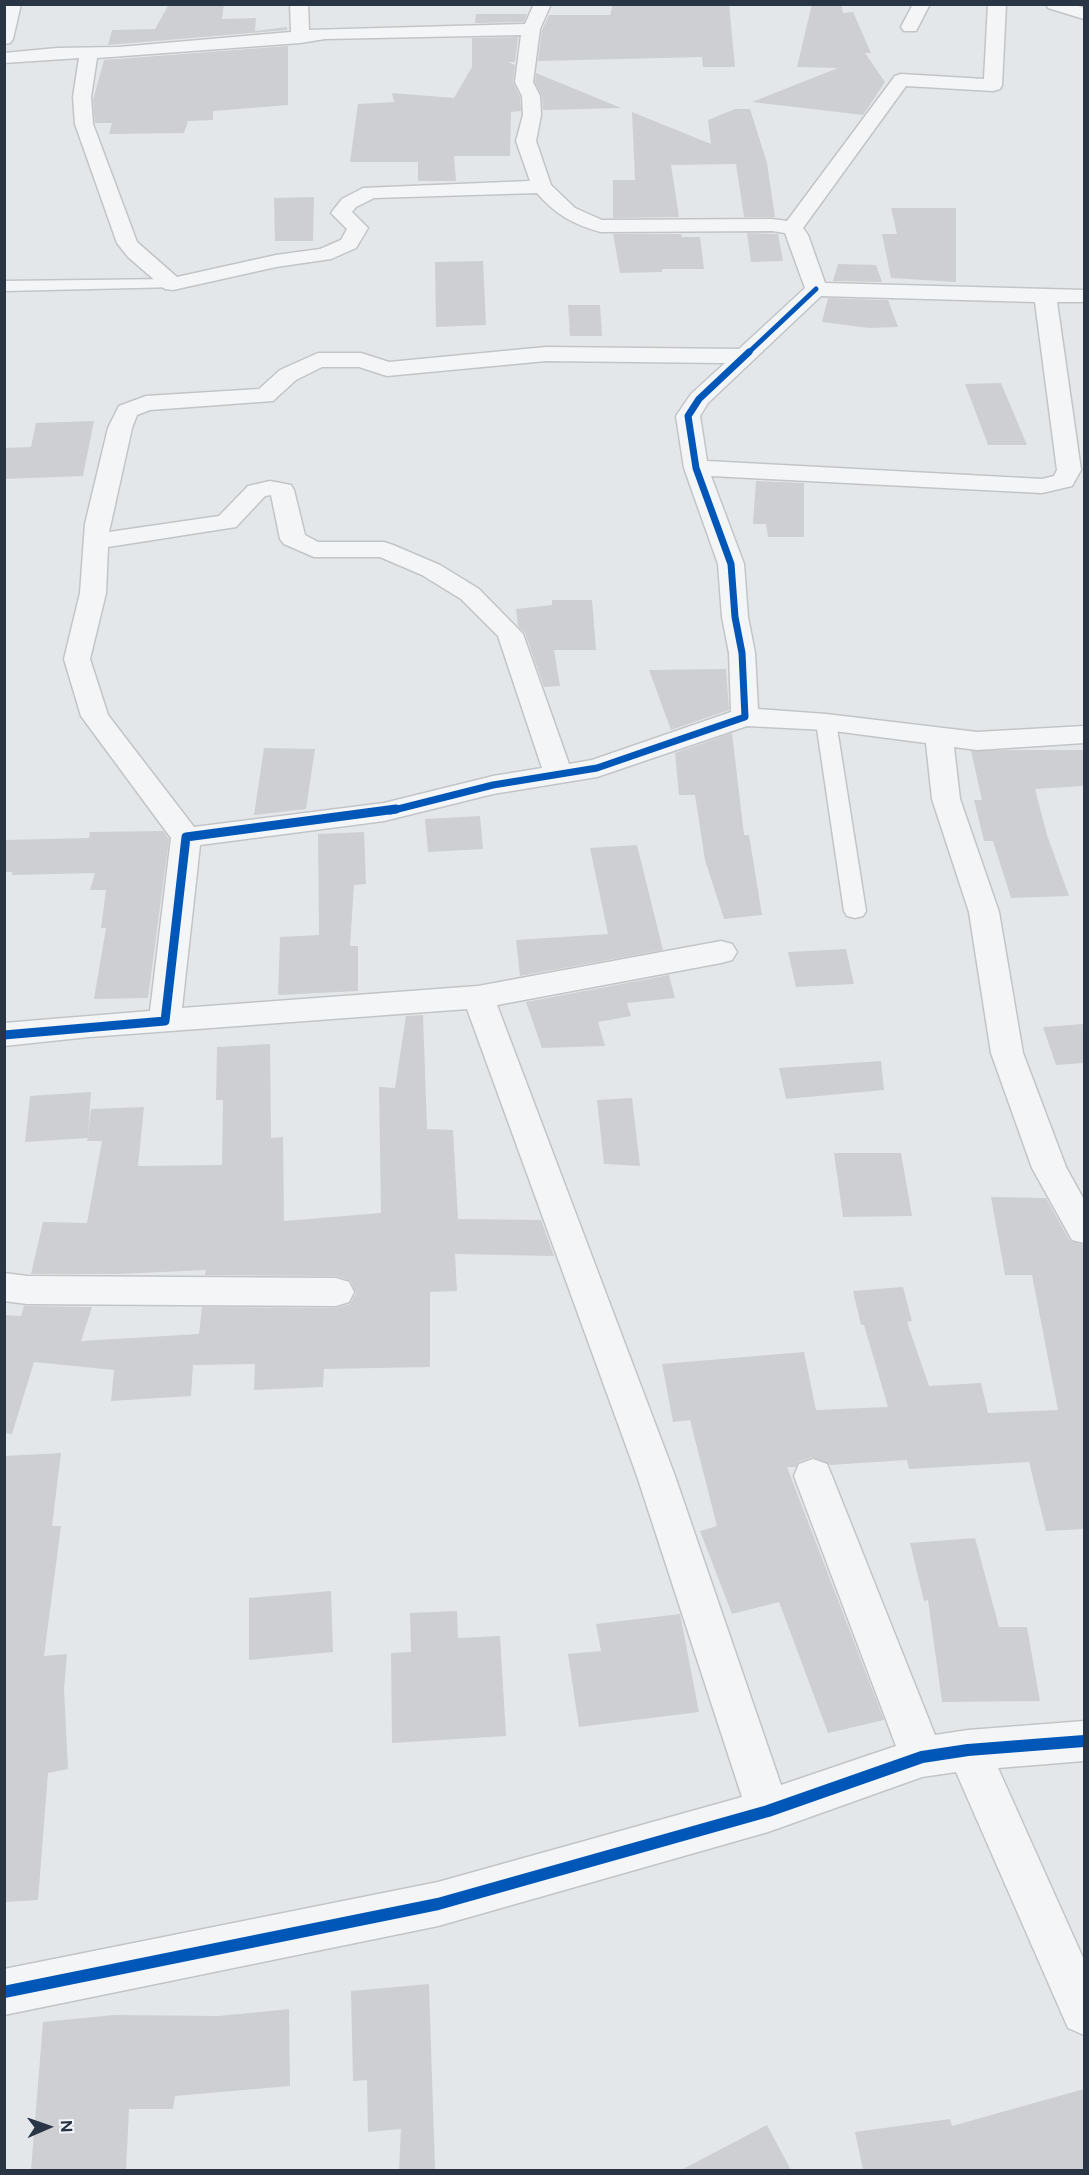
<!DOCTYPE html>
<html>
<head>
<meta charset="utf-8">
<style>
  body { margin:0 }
  #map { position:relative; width:1089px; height:2175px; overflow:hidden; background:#e4e7ea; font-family:Figtree,sans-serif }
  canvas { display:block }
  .frame { position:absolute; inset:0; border:6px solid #293445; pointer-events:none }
  .north { position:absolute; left:18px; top:2097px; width:60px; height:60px; -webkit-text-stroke:4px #f2f5f9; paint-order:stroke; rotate:88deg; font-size:16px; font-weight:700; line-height:24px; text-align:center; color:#293445 }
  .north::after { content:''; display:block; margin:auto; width:21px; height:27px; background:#293445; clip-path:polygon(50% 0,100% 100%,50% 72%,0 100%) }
</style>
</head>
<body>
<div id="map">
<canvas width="1089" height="2175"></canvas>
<div class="frame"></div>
<div class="north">N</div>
</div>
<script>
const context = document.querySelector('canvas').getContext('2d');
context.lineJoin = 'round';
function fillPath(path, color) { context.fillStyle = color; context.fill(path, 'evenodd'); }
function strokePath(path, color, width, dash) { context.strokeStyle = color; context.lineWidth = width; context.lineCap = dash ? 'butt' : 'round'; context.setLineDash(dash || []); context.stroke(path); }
const building = new Path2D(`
  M 169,4 L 224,4 L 222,19 L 256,18 L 255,31 L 287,27 L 287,30 L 108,45 L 112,30 L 155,29 Z
  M 613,4 L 729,4 L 735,67 L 703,67 L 702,57 L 538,61 L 542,30 L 549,15 L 610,15 Z
  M 812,4 L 841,4 L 843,13 L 853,12 L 871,53 L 865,53 L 885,82 L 863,115 L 752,102 L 838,68 L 797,67 Z
  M 476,14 L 527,14 L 524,22 L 475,23 Z
  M 518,37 L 515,62 L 508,62 L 515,65 L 513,82 L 520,97 L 521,111 L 511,112 L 510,156 L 454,156 L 456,181 L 418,181 L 418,162 L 350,162 L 358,104 L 394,102 L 392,93 L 454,98 L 472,67 L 472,38 Z
  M 288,46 L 288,105 L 213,111 L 213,120 L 188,121 L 184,133 L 109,134 L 112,123 L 95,123 L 93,100 L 104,60 Z
  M 536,73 L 621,108 L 543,110 L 542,96 L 535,82 Z
  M 735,109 L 750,109 L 767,163 L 775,217 L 744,217 L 736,164 L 671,165 L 679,217 L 613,218 L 613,180 L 635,180 L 632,112 L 711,144 L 708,120 Z
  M 314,197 L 313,241 L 275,241 L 274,198 Z
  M 891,208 L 956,208 L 956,282 L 891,278 L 882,234 L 897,234 Z
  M 747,233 L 778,234 L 783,261 L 751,262 Z
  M 613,234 L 681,234 L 682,237 L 700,237 L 704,269 L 662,269 L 662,272 L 620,273 Z
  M 483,261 L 486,325 L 436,327 L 435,262 Z
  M 838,264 L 876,265 L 882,282 L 833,281 Z
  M 828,298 L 888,300 L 898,327 L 869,328 L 822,322 Z
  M 568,305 L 600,305 L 602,336 L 570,336 Z
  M 1001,383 L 1027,445 L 988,445 L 965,384 Z
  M 94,421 L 83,476 L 4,479 L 4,448 L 31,447 L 36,423 Z
  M 756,481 L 804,483 L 804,537 L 768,537 L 766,524 L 753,524 Z
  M 552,600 L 592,600 L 596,650 L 554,650 L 560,686 L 544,687 L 525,633 L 518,626 L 516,609 L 552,605 Z
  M 726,669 L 729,710 L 671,730 L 649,670 Z
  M 732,733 L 744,835 L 749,835 L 762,915 L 724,919 L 705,860 L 695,795 L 679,795 L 675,753 Z
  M 264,748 L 315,749 L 306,809 L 254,815 Z
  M 1012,750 L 1084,750 L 1084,786 L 1035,789 L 1047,835 L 1069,896 L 1011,898 L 993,841 L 984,841 L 974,800 L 982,800 L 971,751 Z
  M 480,816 L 483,849 L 428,852 L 425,819 Z
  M 163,831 L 169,839 L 148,998 L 94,999 L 106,928 L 101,928 L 106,890 L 90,890 L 95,873 L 12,875 L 12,872 L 4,872 L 4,840 L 89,838 L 90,832 Z
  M 364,832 L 366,884 L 354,885 L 350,946 L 358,946 L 358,991 L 278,995 L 280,937 L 319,935 L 318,834 Z
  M 637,845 L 663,950 L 520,976 L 516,940 L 608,934 L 590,848 Z
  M 846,949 L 854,984 L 796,987 L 788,952 Z
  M 669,975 L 675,998 L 627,1003 L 631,1016 L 598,1022 L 605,1046 L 542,1048 L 526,1002 Z
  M 423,1015 L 427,1129 L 453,1130 L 458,1219 L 541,1220 L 554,1256 L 455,1254 L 457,1291 L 430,1292 L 430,1367 L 324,1369 L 323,1387 L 254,1390 L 255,1364 L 193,1365 L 191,1396 L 111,1401 L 114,1370 L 34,1362 L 12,1434 L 4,1433 L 4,1315 L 21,1316 L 24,1306 L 92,1307 L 81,1341 L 199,1334 L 202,1307 L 336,1308 L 350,1304 L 356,1293 L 351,1281 L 336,1276 L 205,1275 L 206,1270 L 118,1274 L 31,1274 L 43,1222 L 87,1223 L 102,1141 L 87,1141 L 88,1138 L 25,1142 L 30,1096 L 91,1092 L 88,1136 L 91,1109 L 144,1107 L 138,1166 L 222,1165 L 223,1100 L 216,1100 L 217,1047 L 270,1044 L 271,1138 L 283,1137 L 284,1221 L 381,1213 L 379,1087 L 395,1088 L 406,1016 Z
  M 1084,1024 L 1084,1063 L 1056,1065 L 1043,1027 Z
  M 881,1061 L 884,1090 L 786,1099 L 779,1068 Z
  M 632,1098 L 640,1166 L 604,1164 L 597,1100 Z
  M 834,1153 L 901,1153 L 912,1216 L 843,1217 Z
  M 991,1197 L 1046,1198 L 1070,1241 L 1084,1245 L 1084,1529 L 1046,1531 L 1029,1462 L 909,1469 L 907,1460 L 830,1465 L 812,1457 L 798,1462 L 796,1467 L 787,1467 L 884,1720 L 828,1733 L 779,1602 L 732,1614 L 700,1531 L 717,1526 L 690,1420 L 673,1422 L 662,1364 L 804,1352 L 816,1410 L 888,1407 L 864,1325 L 861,1325 L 853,1291 L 903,1287 L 912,1321 L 907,1322 L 929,1386 L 981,1383 L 988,1413 L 1058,1410 L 1032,1275 L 1005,1275 Z
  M 61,1453 L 52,1526 L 61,1526 L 44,1656 L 67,1654 L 64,1689 L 68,1769 L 48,1773 L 38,1900 L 4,1902 L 4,1456 Z
  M 975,1538 L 999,1627 L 1027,1627 L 1040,1701 L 942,1702 L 928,1600 L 924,1601 L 910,1543 Z
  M 331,1591 L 333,1652 L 249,1660 L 249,1598 Z
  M 457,1611 L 458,1638 L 500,1636 L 506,1736 L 392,1743 L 391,1653 L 411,1652 L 410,1613 Z
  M 680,1614 L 699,1712 L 579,1727 L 568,1654 L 601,1651 L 596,1624 Z
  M 429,1984 L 435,2170 L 399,2170 L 401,2129 L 368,2132 L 367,2080 L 353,2081 L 351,1991 Z
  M 289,2009 L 290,2086 L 175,2096 L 173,2109 L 129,2109 L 126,2170 L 31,2170 L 43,2022 L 114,2015 L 219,2016 Z
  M 1084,2089 L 1084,2170 L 863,2170 L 855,2132 L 950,2119 L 952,2126 Z
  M 767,2125 L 791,2170 L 681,2170 Z`);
const lane = new Path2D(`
  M 173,279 L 181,284 L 178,287 L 4,291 L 4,281 Z
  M 826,716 L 833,718 L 836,722 L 866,911 L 863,916 L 855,918 L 847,916 L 844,911 L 816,722 L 819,718 Z`);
const street = new Path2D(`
  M 4,4 L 21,4 L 13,39 L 10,43 L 4,44 Z
  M 290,4 L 308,4 L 309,30 L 525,24 L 534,4 L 551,4 L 540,29 L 533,82 L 540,96 L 541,115 L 536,141 L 551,185 L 575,208 L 602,220 L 772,219 L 787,221 L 895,76 L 901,74 L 984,79 L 988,4 L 1006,4 L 1002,85 L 1000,89 L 993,91 L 906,86 L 803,228 L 808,235 L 825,283 L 1084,290 L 1084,302 L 1057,302 L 1081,470 L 1072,486 L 1042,493 L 711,476 L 744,564 L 748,617 L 755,653 L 758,709 L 826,714 L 977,732 L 1084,726 L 1084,743 L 977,750 L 954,747 L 960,799 L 999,912 L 1023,1053 L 1066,1167 L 1084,1200 L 1084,1243 L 1072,1240 L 1032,1168 L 991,1053 L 969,912 L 932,799 L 926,743 L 826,730 L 747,726 L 597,777 L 493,794 L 384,821 L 200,845 L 182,1008 L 478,986 L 721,941 L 732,944 L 737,952 L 732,960 L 721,963 L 497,1005 L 675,1476 L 781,1785 L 896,1746 L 794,1476 L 799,1464 L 813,1459 L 827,1464 L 832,1476 L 935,1735 L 968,1730 L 1084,1721 L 1084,1761 L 998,1768 L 1084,1960 L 1084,2035 L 1068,2028 L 956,1772 L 922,1777 L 768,1832 L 438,1926 L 4,2015 L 4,1969 L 438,1882 L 742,1797 L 637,1476 L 467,1009 L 89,1037 L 4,1046 L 4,1023 L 150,1011 L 171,838 L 81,716 L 64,659 L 80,593 L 85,524 L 108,428 L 119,406 L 146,396 L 259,389 L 280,370 L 318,353 L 361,353 L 389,362 L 546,347 L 739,349 L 805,288 L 785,233 L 772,231 L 601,232 C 574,225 555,214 537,193 L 374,198 L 356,207 L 352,212 L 368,228 L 356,248 L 331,259 L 276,267 L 173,290 L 165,289 L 128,257 L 117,243 L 75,124 L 73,97 L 79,58 L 4,63 L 4,53 L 57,48 L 119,47 L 291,32 ZM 521,35 L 515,82 L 522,96 L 523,115 L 516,141 L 530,181 L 363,188 L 342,199 L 331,213 L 347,229 L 341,240 L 320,249 L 276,255 L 177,277 L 137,242 L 93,124 L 91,97 L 97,58 L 300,43 L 325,39 ZM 821,296 L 1035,302 L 1057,470 L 1054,476 L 1042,479 L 707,461 L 700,416 L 708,403 ZM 546,361 L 725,363 L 691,394 L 676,416 L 684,468 L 718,564 L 722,617 L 729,653 L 731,712 L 592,760 L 569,764 L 523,634 L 479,589 L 440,565 L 393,545 L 384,542 L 318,542 L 305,535 L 294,490 L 291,485 L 270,481 L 248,486 L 219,516 L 109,532 L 132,428 L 137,415 L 150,410 L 273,401 L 296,380 L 322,367 L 359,367 L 387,376 ZM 271,495 L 280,539 L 284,544 L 314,557 L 380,557 L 422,575 L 461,599 L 498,636 L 542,768 L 493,776 L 384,803 L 194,827 L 108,715 L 90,659 L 106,593 L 108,547 L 236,527 L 265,496 Z
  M 913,4 L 930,4 L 916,31 L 904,31 L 901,27 Z
  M 1046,4 L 1073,4 L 1084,8 L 1084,19 L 1048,8 Z
  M 4,1273 L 27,1276 L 336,1278 L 349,1282 L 354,1292 L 349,1302 L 336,1306 L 27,1304 L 4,1301 Z`);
const cyclewayFar3 = new Path2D(`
  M 748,353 L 816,289`);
const cyclewayFar2 = new Path2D(`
  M 390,811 L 493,785 L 597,768 L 745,717 L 742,653 L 735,617 L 731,564 L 696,468 L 688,416 L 699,399 L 749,352`);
const cyclewayFar1 = new Path2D(`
  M 4,1035 L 165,1021 L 186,837 L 396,809`);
const cycleway = new Path2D(`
  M 4,1992 L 438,1904 L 768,1811 L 922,1757 L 968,1750 L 1084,1741`);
fillPath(building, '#cdcfd2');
strokePath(lane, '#c2c5c8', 3);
strokePath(street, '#c2c5c8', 3);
fillPath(lane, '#f4f5f6');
fillPath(street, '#f4f5f6');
strokePath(cyclewayFar3, '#0057b8', 5);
strokePath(cyclewayFar2, '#0057b8', 7);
strokePath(cyclewayFar1, '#0057b8', 9);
strokePath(cycleway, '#0057b8', 12);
</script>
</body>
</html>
